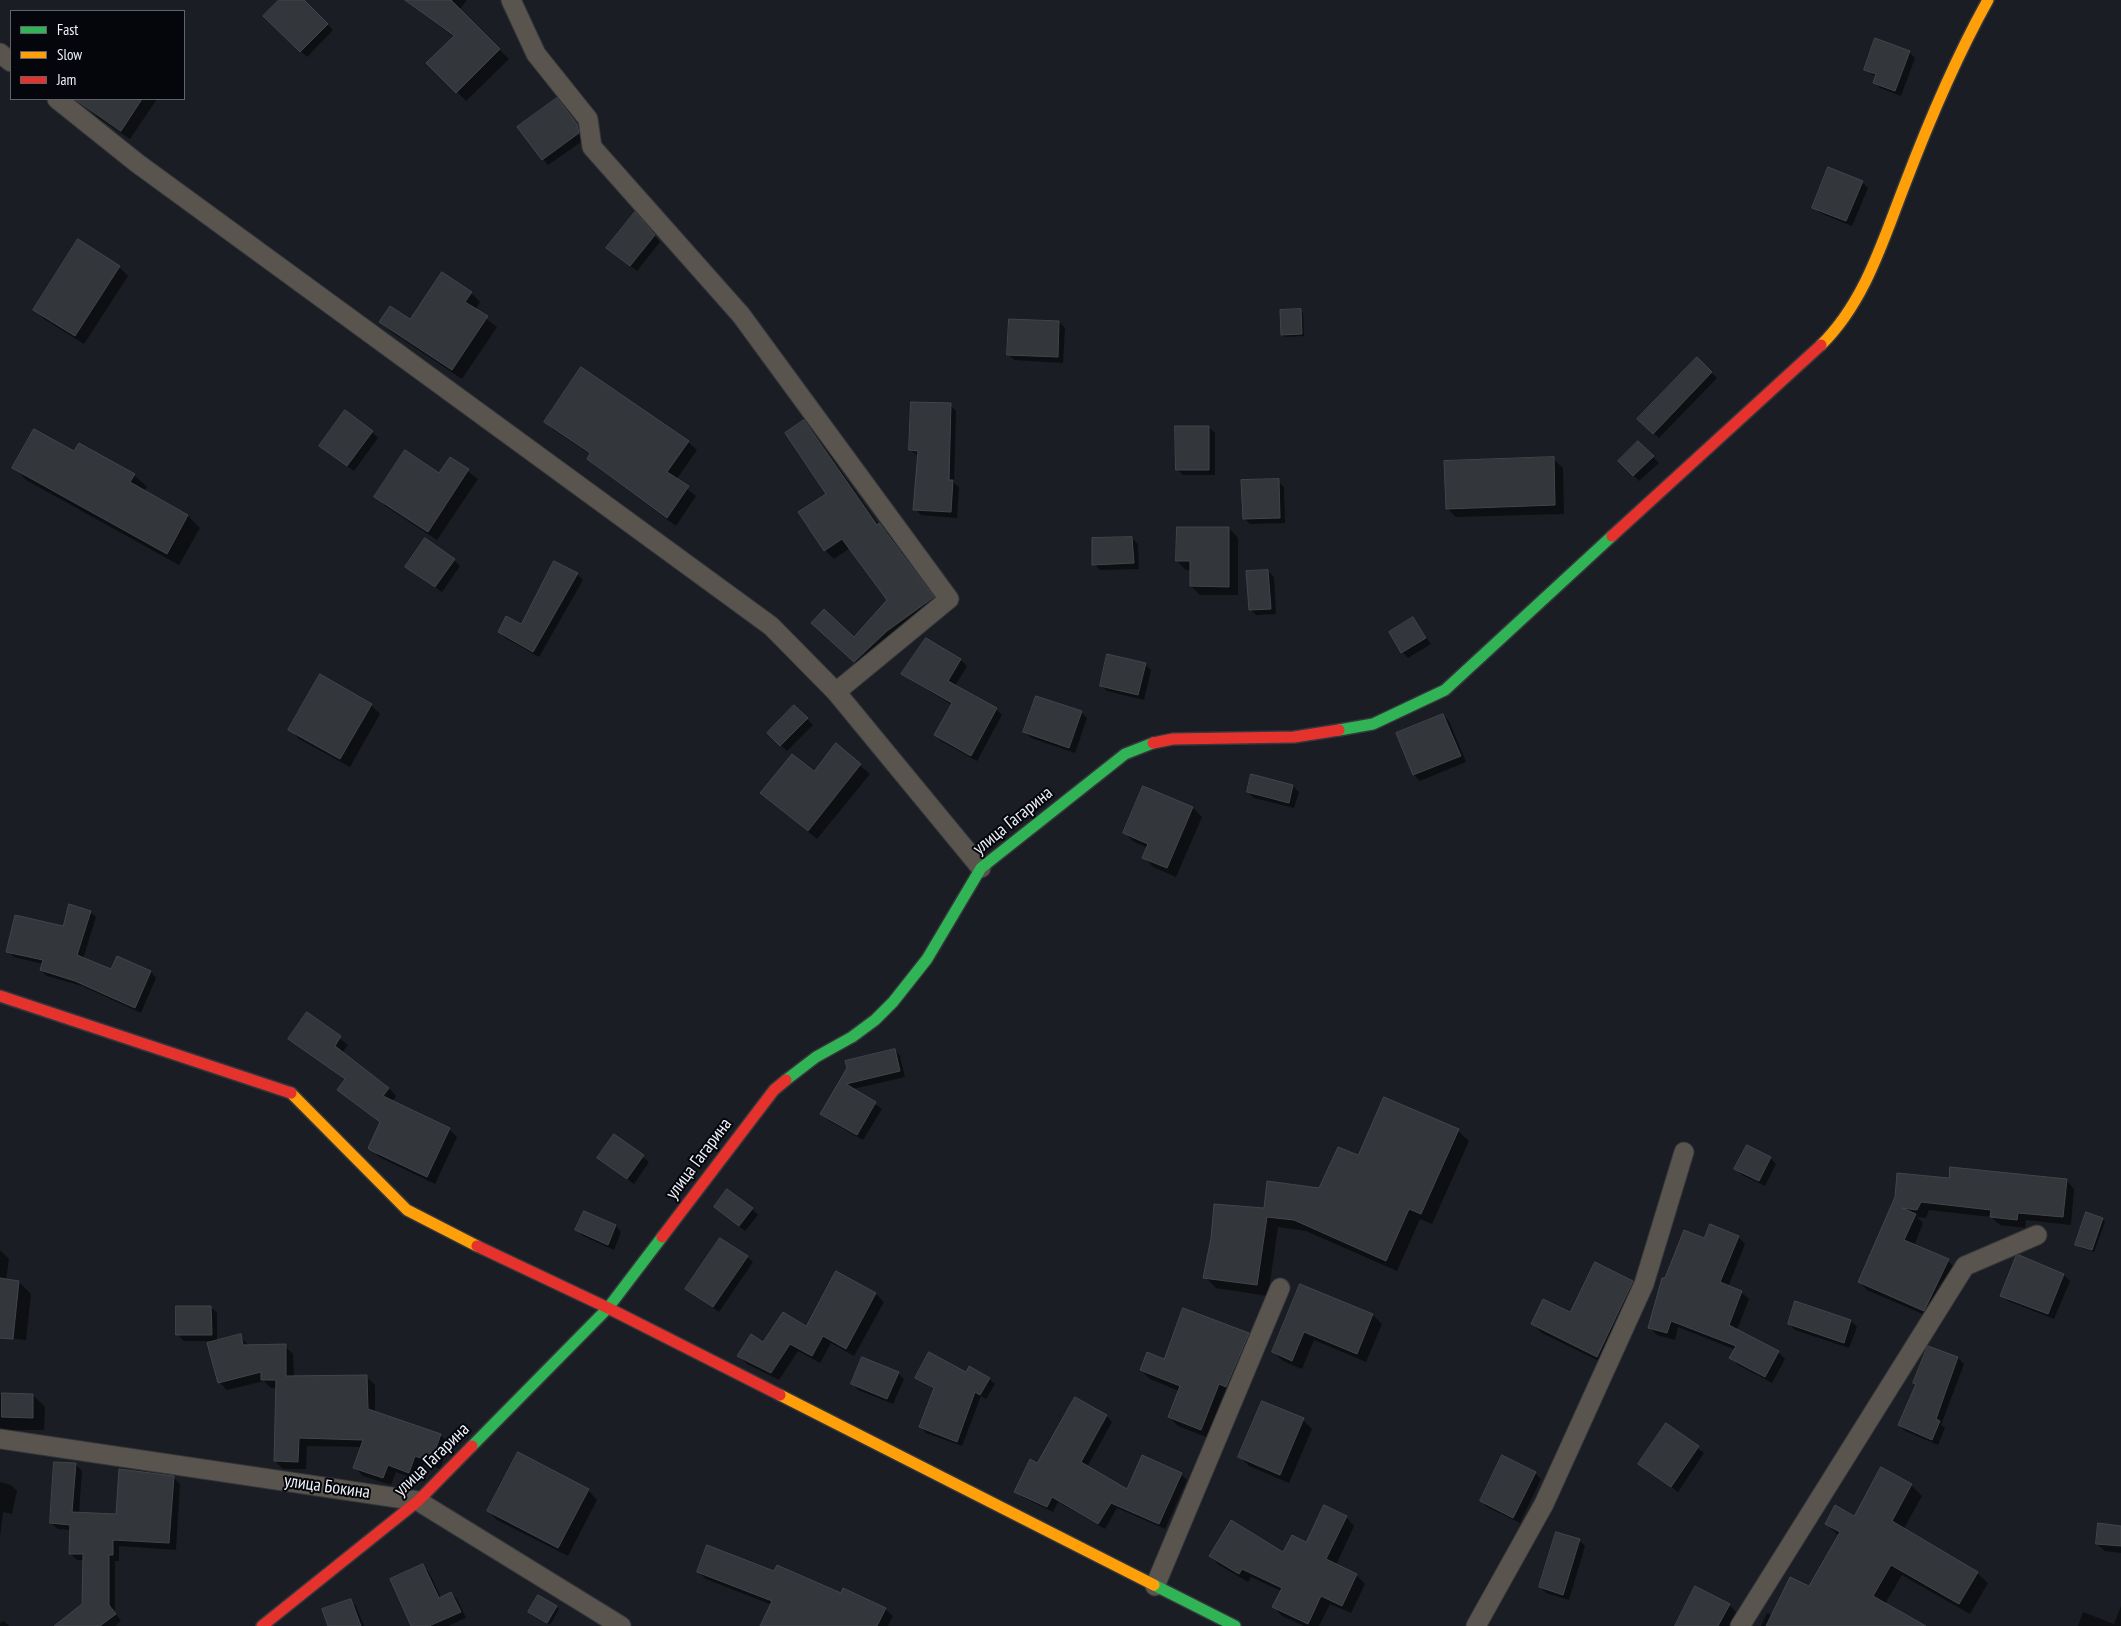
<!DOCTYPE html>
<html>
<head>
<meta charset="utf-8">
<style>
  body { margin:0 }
  #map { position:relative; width:2121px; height:1626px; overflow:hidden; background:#1a1d23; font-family:"PT Sans Narrow",sans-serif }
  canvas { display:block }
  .legend { position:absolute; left:10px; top:10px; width:175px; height:90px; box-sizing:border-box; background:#05060b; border:1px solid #62646a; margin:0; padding:6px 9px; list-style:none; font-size:15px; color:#edf1f9 }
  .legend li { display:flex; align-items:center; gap:10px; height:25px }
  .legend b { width:25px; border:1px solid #62646a }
</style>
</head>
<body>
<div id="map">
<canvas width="2121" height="1626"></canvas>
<ul class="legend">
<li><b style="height:6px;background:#30b455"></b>Fast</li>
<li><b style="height:6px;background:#ff9f0a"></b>Slow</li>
<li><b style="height:6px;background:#e5322d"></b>Jam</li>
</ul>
</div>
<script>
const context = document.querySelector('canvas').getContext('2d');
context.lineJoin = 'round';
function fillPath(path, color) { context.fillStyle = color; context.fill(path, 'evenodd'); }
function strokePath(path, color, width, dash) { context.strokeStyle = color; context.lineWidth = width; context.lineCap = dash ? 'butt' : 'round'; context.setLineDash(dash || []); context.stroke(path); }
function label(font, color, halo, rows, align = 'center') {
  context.font = font + ' "PT Sans Narrow",sans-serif'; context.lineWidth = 4; context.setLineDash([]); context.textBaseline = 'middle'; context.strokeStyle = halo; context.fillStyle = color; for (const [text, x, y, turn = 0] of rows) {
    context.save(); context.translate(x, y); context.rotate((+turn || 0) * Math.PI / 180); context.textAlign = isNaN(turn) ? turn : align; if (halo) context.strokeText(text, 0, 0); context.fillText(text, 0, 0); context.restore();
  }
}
const shadow = new Path2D(`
  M 280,0 L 303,0 L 333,30 L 307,57 L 265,16 Z
  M 404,0 L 467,0 L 459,10 L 509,59 L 466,101 L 428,63 L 454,37 Z
  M 1909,52 L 1915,58 L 1901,96 L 1880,88 L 1874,82 L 1876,77 L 1865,69 Z
  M 93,99 L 157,99 L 130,139 L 97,117 L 87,107 Z
  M 563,106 L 583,131 L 584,140 L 548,165 L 543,159 Z
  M 1862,182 L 1868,188 L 1852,226 L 1820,213 L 1814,207 Z
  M 641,220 L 660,242 L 637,271 L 614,253 Z
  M 119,267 L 128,276 L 84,344 L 44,319 L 35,310 Z
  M 471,293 L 480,302 L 475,310 L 497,327 L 462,379 L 390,331 L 381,322 L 410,321 Z
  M 1300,310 L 1303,313 L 1304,336 L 1285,337 L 1282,335 Z
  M 1059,322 L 1065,328 L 1063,363 L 1014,360 L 1008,354 Z
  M 1697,359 L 1717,378 L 1659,438 L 1639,419 Z
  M 950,405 L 956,411 L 954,483 L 959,487 L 957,518 L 921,515 L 915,509 L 918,456 L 910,450 Z
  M 545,422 L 688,442 L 697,450 L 676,480 L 696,496 L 676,526 L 597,467 L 588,458 L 591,455 L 554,430 Z
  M 804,422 L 813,431 L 879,525 L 888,533 L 941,606 L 864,670 L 822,631 L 854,639 L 889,600 L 850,548 L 834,559 L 825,550 L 828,494 Z
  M 1209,427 L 1215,433 L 1215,475 L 1183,475 L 1177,469 Z
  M 372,432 L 378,438 L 354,471 L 327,451 Z
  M 1638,442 L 1659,463 L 1639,481 L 1620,461 Z
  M 74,453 L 134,475 L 147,487 L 144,492 L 188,516 L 200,528 L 179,565 L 26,480 L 14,467 Z
  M 450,458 L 478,479 L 437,540 L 385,506 L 376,497 L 440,474 Z
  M 1553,459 L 1563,468 L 1564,514 L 1456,517 L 1447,508 Z
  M 1278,481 L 1284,487 L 1285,523 L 1250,524 L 1244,518 Z
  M 1229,528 L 1238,538 L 1238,595 L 1200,595 L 1191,586 L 1191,570 L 1186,570 L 1177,561 Z
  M 1132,538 L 1138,544 L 1139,569 L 1100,570 L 1094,564 Z
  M 454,560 L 460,566 L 442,592 L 407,567 Z
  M 1268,571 L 1274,577 L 1276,614 L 1256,615 L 1250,609 Z
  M 577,574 L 583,580 L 539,657 L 505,638 L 499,632 L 521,626 Z
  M 1413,619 L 1431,644 L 1408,658 L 1402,652 Z
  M 926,640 L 961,660 L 967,666 L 955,686 L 996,709 L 1002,715 L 977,761 L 941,741 L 935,735 L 952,705 L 909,679 L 903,674 Z
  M 1145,664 L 1151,670 L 1144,700 L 1107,691 L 1101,685 Z
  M 371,705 L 380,714 L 350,767 L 299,739 L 290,729 Z
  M 794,706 L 813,725 L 787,751 L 768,733 Z
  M 1081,712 L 1087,718 L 1075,753 L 1031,738 L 1025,732 Z
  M 1443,715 L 1449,721 L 1466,762 L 1420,781 L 1414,775 L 1397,734 Z
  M 836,745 L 870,774 L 817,839 L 771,802 L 814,772 Z
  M 1293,786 L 1299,792 L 1294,808 L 1254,798 L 1248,792 Z
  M 1144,787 L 1193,808 L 1202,817 L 1176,877 L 1153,867 L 1144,857 L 1148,848 L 1134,842 L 1125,833 Z
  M 90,912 L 96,917 L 83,959 L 112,971 L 118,958 L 151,972 L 156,978 L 141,1013 L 82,986 L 47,976 L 41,970 L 43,964 L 14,957 L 8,951 L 64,927 Z
  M 307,1014 L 348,1045 L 342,1053 L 389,1088 L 396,1096 L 392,1102 L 449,1129 L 457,1137 L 435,1184 L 379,1157 L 371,1149 L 381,1123 L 347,1097 L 346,1081 L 290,1038 Z
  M 894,1050 L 900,1056 L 905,1077 L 853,1089 L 882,1109 L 863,1140 L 828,1120 L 822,1114 L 848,1068 Z
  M 1458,1131 L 1469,1141 L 1432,1224 L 1420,1219 L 1397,1271 L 1306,1231 L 1278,1227 L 1268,1296 L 1216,1288 L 1205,1277 L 1265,1209 L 1320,1189 L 1359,1157 Z
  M 614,1136 L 649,1162 L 634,1184 L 599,1158 Z
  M 1770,1158 L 1776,1164 L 1765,1186 L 1742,1175 L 1736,1169 Z
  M 1950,1180 L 2066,1180 L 2074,1189 L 2071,1225 L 2026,1220 L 2025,1228 L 2000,1225 L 1991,1217 L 1929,1210 L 1926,1218 L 1917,1217 L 1923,1223 L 1914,1246 L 1948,1261 L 1956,1269 L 1932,1318 L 1867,1290 L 1859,1282 L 1896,1197 Z
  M 715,1207 L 752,1209 L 758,1215 L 745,1231 Z
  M 585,1213 L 616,1226 L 621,1232 L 614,1250 L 583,1236 L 577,1230 Z
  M 2102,1219 L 2105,1222 L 2094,1252 L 2079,1247 L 2076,1244 Z
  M 1738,1237 L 1745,1244 L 1728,1287 L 1741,1292 L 1749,1299 L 1737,1330 L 1778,1352 L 1785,1359 L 1772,1383 L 1738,1365 L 1731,1358 L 1736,1350 L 1678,1327 L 1675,1340 L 1657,1335 L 1650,1328 L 1666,1280 L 1705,1240 Z
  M 0,1250 L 9,1259 L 6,1280 L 19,1282 L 31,1294 L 26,1340 L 0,1337 Z
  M 747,1257 L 753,1262 L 719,1312 L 687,1289 Z
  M 837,1273 L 876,1294 L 884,1302 L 854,1356 L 831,1343 L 820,1363 L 798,1351 L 779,1380 L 747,1364 L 739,1356 L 806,1327 Z
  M 2064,1275 L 2070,1281 L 2054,1319 L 2008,1301 L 2002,1295 Z
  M 1632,1282 L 1642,1291 L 1607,1365 L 1542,1333 L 1532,1324 L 1570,1314 Z
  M 1301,1285 L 1373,1315 L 1382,1324 L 1366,1362 L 1314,1340 L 1302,1369 L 1283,1361 L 1273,1352 Z
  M 211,1307 L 217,1313 L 217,1341 L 184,1341 L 178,1335 Z
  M 1851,1321 L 1857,1327 L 1849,1348 L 1795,1330 L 1789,1324 Z
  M 1248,1335 L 1257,1344 L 1211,1439 L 1178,1426 L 1169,1417 L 1179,1391 L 1150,1379 L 1141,1370 L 1164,1360 Z
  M 240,1336 L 249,1346 L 285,1346 L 293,1354 L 294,1377 L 367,1377 L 375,1385 L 375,1413 L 440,1435 L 449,1443 L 440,1469 L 423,1464 L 418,1480 L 396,1472 L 391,1485 L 363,1476 L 355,1468 L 362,1447 L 307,1446 L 306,1469 L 283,1469 L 275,1461 L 277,1388 L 271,1388 L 264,1381 L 227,1390 L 219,1382 Z
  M 1958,1358 L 1964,1364 L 1941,1425 L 1945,1428 L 1938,1445 L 1905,1431 L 1899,1425 L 1917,1385 L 1915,1383 Z
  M 898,1373 L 904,1379 L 893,1404 L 858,1390 L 853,1384 Z
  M 916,1378 L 989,1379 L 995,1384 L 986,1399 L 981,1396 L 962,1446 L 926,1433 L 921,1427 L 935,1390 Z
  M 0,1394 L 33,1395 L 45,1407 L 44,1430 L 0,1430 Z
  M 1076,1399 L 1107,1416 L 1112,1422 L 1087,1467 L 1128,1491 L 1181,1474 L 1187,1480 L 1165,1529 L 1117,1508 L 1105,1529 L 1058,1502 L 1053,1512 L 1022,1497 L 1016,1491 L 1038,1464 Z
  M 1303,1420 L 1312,1429 L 1289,1483 L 1249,1466 L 1240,1457 Z
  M 1666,1425 L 1704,1453 L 1678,1492 L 1640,1463 Z
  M 75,1464 L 82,1471 L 79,1514 L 117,1515 L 173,1477 L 180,1484 L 176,1550 L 119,1546 L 119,1561 L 115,1561 L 115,1613 L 121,1621 L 115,1626 L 56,1626 L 84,1605 L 84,1560 L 77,1560 L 70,1553 L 71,1530 L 58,1529 L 51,1523 Z
  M 1535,1473 L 1541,1479 L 1520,1523 L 1487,1507 L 1481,1501 Z
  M 0,1482 L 11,1485 L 17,1491 L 12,1514 L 3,1512 L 0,1537 Z
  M 1911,1485 L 1922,1496 L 1903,1530 L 1977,1573 L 1988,1583 L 1970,1614 L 1902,1575 L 1885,1604 L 1918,1626 L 1761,1626 L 1767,1613 L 1772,1615 L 1809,1587 L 1839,1536 L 1826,1524 L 1854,1518 Z
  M 588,1490 L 597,1500 L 568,1556 L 497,1520 L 488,1511 Z
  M 1346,1517 L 1354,1526 L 1336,1565 L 1356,1575 L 1365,1584 L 1351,1613 L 1330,1604 L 1319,1626 L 1304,1626 L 1282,1616 L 1274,1607 L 1281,1591 L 1251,1577 L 1248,1582 L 1219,1565 L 1210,1556 L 1284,1553 L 1307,1544 Z
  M 2121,1527 L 2121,1553 L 2105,1551 L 2097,1544 Z
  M 1579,1540 L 1585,1546 L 1569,1600 L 1546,1593 L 1540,1587 Z
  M 423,1566 L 429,1572 L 441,1598 L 451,1593 L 457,1599 L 466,1618 L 448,1626 L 412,1626 Z
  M 698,1572 L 775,1573 L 885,1609 L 893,1616 L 888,1626 L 769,1626 L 772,1605 L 706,1579 Z
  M 350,1600 L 356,1606 L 364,1626 L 330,1626 Z
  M 1729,1605 L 1738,1614 L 1732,1626 L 1677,1626 Z
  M 2121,1606 L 2121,1626 L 2078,1626 L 2083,1612 L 2114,1624 Z
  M 557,1607 L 559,1609 L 550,1625 L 529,1612 Z
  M 4,1621 L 9,1626 L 0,1626 L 0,1623 Z`);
const building = new Path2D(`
  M 279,0 L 304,0 L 328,24 L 300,52 L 263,16 Z
  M 405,0 L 451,0 L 500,49 L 456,93 L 426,63 L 454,36 Z
  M 1875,38 L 1910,51 L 1895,91 L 1873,83 L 1876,74 L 1864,70 Z
  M 557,98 L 577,124 L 579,133 L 542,160 L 517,127 Z
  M 75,99 L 142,99 L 121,131 Z
  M 1828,167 L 1863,181 L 1846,221 L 1812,208 Z
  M 635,212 L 655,235 L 630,266 L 606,248 Z
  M 78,239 L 120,266 L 75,336 L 33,310 Z
  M 442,272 L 472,292 L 465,302 L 488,316 L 452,370 L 379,322 L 390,306 L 410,319 Z
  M 1301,309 L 1302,334 L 1281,335 L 1280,310 Z
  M 1009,319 L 1059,321 L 1058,357 L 1007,355 Z
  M 1697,357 L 1712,372 L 1653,434 L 1637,419 Z
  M 581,367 L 689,441 L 667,472 L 689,486 L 667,518 L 587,459 L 590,453 L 544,422 Z
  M 911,402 L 951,403 L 949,480 L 953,480 L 951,512 L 913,510 L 918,451 L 909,450 Z
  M 345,410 L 373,431 L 347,466 L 319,446 Z
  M 804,420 L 877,525 L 879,523 L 934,597 L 887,631 L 854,662 L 811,623 L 824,609 L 854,637 L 887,600 L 842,539 L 824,551 L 798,512 L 826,494 L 785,433 Z
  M 1175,426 L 1209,426 L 1209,470 L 1176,470 Z
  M 34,429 L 74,451 L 79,443 L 135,474 L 130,482 L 188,515 L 167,554 L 12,468 Z
  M 1638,441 L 1654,456 L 1633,476 L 1618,461 Z
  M 405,450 L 439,473 L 450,457 L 469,469 L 428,532 L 374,497 Z
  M 1554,457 L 1555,505 L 1446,509 L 1444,461 Z
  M 1279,479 L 1280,518 L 1243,519 L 1241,480 Z
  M 1177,527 L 1229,527 L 1229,587 L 1190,586 L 1190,561 L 1176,561 Z
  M 1132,537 L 1134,563 L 1092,565 L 1092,538 Z
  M 425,538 L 455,559 L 435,587 L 405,567 Z
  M 554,561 L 578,573 L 533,652 L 498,632 L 506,616 L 521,624 Z
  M 1268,570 L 1271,609 L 1249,610 L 1246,571 Z
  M 1413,617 L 1426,638 L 1401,653 L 1389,632 Z
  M 926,638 L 961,659 L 948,681 L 997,708 L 971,756 L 934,735 L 952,703 L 901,674 Z
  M 1107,654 L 1146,663 L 1138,695 L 1100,686 Z
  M 320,674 L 372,704 L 340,759 L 288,730 Z
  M 1036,696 L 1082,711 L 1069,748 L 1023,732 Z
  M 794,705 L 808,718 L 780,746 L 767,733 Z
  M 1443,714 L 1461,756 L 1413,775 L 1396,733 Z
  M 836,743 L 861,764 L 808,831 L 760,793 L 792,754 L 814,771 Z
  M 1251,774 L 1293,785 L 1289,803 L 1247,792 Z
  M 1143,786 L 1193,807 L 1167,868 L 1142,858 L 1148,844 L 1123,833 Z
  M 69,904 L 91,911 L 77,955 L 111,969 L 117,956 L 151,971 L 135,1008 L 75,981 L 40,970 L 43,960 L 6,952 L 15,915 L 63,926 Z
  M 307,1012 L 341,1036 L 335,1046 L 389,1088 L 383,1096 L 450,1128 L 427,1177 L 370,1150 L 368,1148 L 380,1122 L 337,1090 L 345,1079 L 288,1039 Z
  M 895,1049 L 900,1071 L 846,1084 L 876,1102 L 857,1135 L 820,1114 L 847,1068 L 845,1061 Z
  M 1384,1097 L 1459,1129 L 1421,1214 L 1409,1209 L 1386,1261 L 1294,1220 L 1267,1217 L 1257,1285 L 1203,1278 L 1211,1238 L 1214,1204 L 1264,1208 L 1267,1181 L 1319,1188 L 1338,1147 L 1358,1155 Z
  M 614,1134 L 644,1155 L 627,1179 L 597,1158 Z
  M 1747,1145 L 1771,1157 L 1759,1181 L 1734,1169 Z
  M 1950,1167 L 2067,1179 L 2063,1217 L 2018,1213 L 2017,1220 L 1990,1217 L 1991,1210 L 1921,1202 L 1917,1210 L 1902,1208 L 1916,1214 L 1904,1240 L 1949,1259 L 1924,1311 L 1858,1282 L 1895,1197 L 1897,1173 L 1949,1178 Z
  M 727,1189 L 753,1208 L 739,1226 L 714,1207 Z
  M 584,1211 L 616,1225 L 608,1245 L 575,1230 Z
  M 2086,1212 L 2103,1218 L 2092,1250 L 2075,1245 Z
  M 1710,1224 L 1739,1236 L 1720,1282 L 1742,1291 L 1729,1325 L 1779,1351 L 1765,1377 L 1729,1358 L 1736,1346 L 1671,1321 L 1667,1333 L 1648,1328 L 1662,1278 L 1665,1278 L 1684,1230 L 1704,1238 Z
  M 720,1238 L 748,1256 L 713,1307 L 685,1289 Z
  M 2019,1255 L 2064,1274 L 2048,1314 L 2000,1296 L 2016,1256 Z
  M 1595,1262 L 1633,1281 L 1597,1357 L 1531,1324 L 1543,1299 L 1570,1312 Z
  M 836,1271 L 876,1293 L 846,1349 L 823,1336 L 812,1356 L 790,1344 L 771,1373 L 737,1356 L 751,1334 L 763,1342 L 783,1312 L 806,1326 Z
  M 0,1278 L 19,1281 L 13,1339 L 0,1338 Z
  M 1300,1284 L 1373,1314 L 1357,1354 L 1304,1332 L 1292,1361 L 1272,1352 Z
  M 1795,1301 L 1851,1320 L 1844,1343 L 1788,1324 Z
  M 176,1306 L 211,1306 L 212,1335 L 176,1335 Z
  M 1183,1308 L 1249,1333 L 1226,1387 L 1219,1384 L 1201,1430 L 1168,1417 L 1180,1386 L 1140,1370 L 1147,1352 L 1164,1359 Z
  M 241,1334 L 243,1345 L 286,1344 L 286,1376 L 367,1375 L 368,1409 L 441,1434 L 431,1462 L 415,1456 L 409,1473 L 388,1465 L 383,1478 L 353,1468 L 363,1440 L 299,1438 L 298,1462 L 274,1461 L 276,1380 L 261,1380 L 261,1372 L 218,1383 L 207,1343 Z
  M 1928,1346 L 1958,1357 L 1936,1419 L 1940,1421 L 1932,1440 L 1898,1425 L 1916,1384 L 1913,1383 Z
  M 929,1352 L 966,1372 L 969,1366 L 990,1378 L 980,1395 L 975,1392 L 957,1442 L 919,1427 L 934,1388 L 915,1378 Z
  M 862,1357 L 899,1372 L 887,1399 L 851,1384 Z
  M 2,1393 L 33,1394 L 33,1418 L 2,1417 Z
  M 1075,1397 L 1107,1415 L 1081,1462 L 1127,1489 L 1142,1455 L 1182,1473 L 1159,1524 L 1111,1503 L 1098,1524 L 1052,1497 L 1047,1507 L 1014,1492 L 1030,1459 L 1037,1463 Z
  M 1262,1401 L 1304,1418 L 1280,1475 L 1238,1457 Z
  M 1666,1423 L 1699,1446 L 1671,1487 L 1638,1464 Z
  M 518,1452 L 589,1489 L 558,1548 L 487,1511 Z
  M 1502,1455 L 1536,1472 L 1513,1518 L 1480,1501 Z
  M 54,1462 L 76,1463 L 72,1512 L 116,1514 L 119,1469 L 174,1476 L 169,1543 L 113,1540 L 113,1555 L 109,1555 L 109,1605 L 116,1614 L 100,1626 L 54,1626 L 82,1604 L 83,1554 L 69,1554 L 70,1525 L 50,1523 Z
  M 1881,1467 L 1912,1484 L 1892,1521 L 1978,1572 L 1959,1604 L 1891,1565 L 1873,1596 L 1926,1626 L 1766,1626 L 1790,1577 L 1809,1586 L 1840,1532 L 1825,1524 L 1835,1505 L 1854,1516 Z
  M 1324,1505 L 1347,1516 L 1326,1559 L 1357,1574 L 1342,1606 L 1321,1596 L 1308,1624 L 1272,1607 L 1282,1588 L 1242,1569 L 1239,1574 L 1209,1556 L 1231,1520 L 1283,1552 L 1292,1535 L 1306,1542 Z
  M 2098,1523 L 2121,1526 L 2121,1546 L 2096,1544 Z
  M 1556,1532 L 1580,1539 L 1563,1595 L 1539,1587 Z
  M 707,1545 L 774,1571 L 777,1565 L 841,1593 L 843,1588 L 886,1608 L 877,1626 L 760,1626 L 772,1601 L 697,1572 Z
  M 423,1564 L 439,1598 L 451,1592 L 461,1612 L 429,1626 L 411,1626 L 390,1579 Z
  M 1695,1586 L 1730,1604 L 1718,1626 L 1675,1626 Z
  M 538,1595 L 557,1606 L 547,1623 L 528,1612 Z
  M 351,1599 L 361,1626 L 328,1626 L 322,1609 Z`);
const street = new Path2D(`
  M 511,0 L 536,54 L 588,119 L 592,147 L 741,315 L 949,599 L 836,692
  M 0,53 L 11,62
  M 57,99 L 137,163 L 771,626 L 836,692 L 981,868
  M 0,1439 L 418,1501 L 621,1626
  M 1155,1586 L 1280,1288
  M 1476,1626 L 1544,1504 L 1644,1284 L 1684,1152
  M 1740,1626 L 1965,1266 L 2037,1235`);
const fast = new Path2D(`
  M 1339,730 L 1373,724 L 1445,690 L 1612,536
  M 786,1080 L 816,1057 L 852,1037 L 875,1020 L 893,1002 L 927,959 L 981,868 L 1125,754 L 1153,743
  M 472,1446 L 608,1308 L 662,1237
  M 1154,1585 L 1235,1626`);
const slow = new Path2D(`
  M 1821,345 C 1865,302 1883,240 1905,184 C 1929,121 1955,59 1988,0
  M 291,1093 L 407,1210 L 477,1246
  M 780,1395 L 1154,1585`);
const jam = new Path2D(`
  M 1612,536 L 1821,345
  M 1153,743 L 1173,739 L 1294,737 L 1339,730
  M 0,996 L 291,1093
  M 662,1237 L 774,1090 L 786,1080
  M 477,1246 L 608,1308 L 780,1395
  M 262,1626 L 418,1501 L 472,1446`);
const streetNames = [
  ["улица Гагарина",1013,821,-39],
  ["улица Гагарина",699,1159,-53],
  ["улица Гагарина",432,1460,-44],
  ["улица Бокина",327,1487,8]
];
fillPath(shadow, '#0007');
fillPath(building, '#33363b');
strokePath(building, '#42454a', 1);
strokePath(street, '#34373c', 21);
strokePath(fast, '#34373c', 14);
strokePath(slow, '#34373c', 14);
strokePath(jam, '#34373c', 14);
strokePath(street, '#59544d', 19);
strokePath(fast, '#30b455', 11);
strokePath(slow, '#ff9f0a', 11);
strokePath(jam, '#e5322d', 11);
label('18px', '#edf1f9', '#05060b', streetNames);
</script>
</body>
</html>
